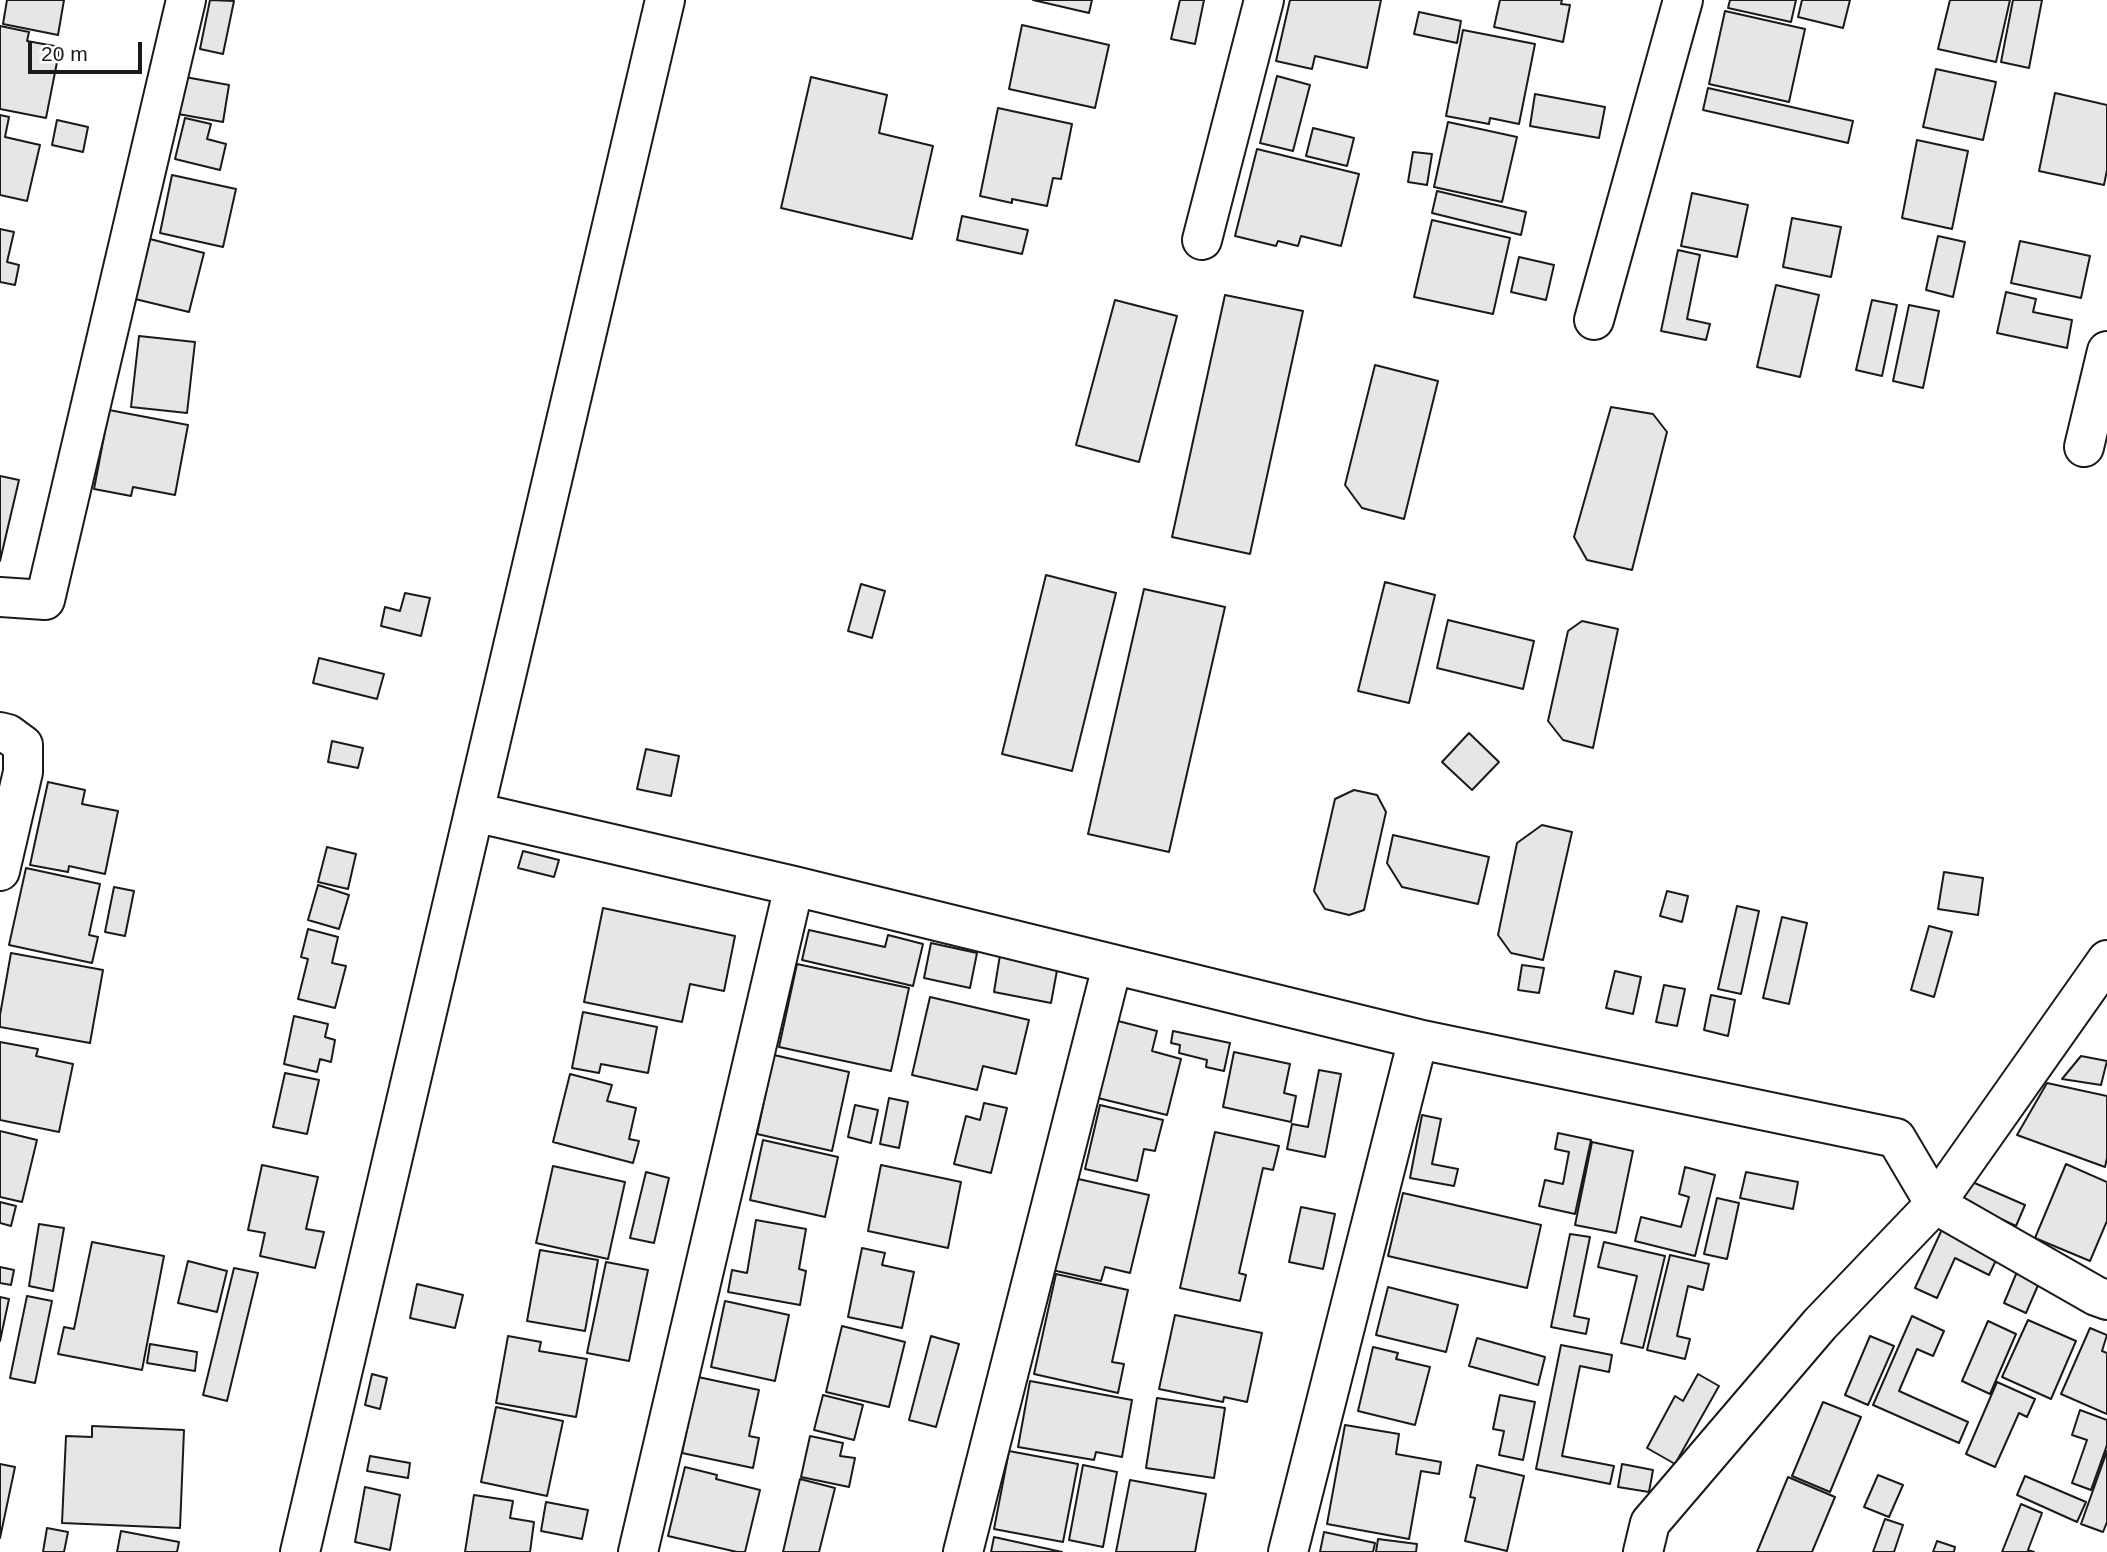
<!DOCTYPE html>
<html>
<head>
<meta charset="utf-8">
<style>
  body { margin:0 }
  #map { position:relative; width:2107px; height:1552px; overflow:hidden; background:#fff; font-family:Arial,sans-serif }
  canvas { display:block }
  .scale { position:absolute; left:28px; top:42px; width:114px; height:32px; box-sizing:border-box; border:4px solid #1a1a1a; border-top:0; padding-left:9px; font-size:21px; line-height:24px; white-space:nowrap; color:#1a1a1a; -webkit-text-stroke:5px #fff; paint-order:stroke }
</style>
</head>
<body>
<div id="map">
<canvas width="2107" height="1552"></canvas>
<div class="scale">20 m</div>
</div>
<script>
const context = document.querySelector('canvas').getContext('2d');
context.lineJoin = 'round';
function fillPath(path, color) { context.fillStyle = color; context.fill(path, 'evenodd'); }
function strokePath(path, color, width, dash) { context.strokeStyle = color; context.lineWidth = width; context.lineCap = dash ? 'butt' : 'round'; context.setLineDash(dash || []); context.stroke(path); }
const building = new Path2D(`
  M 7,0 L 64,0 L 58,35 L 3,24 Z
  M 210,0 L 234,1 L 223,54 L 200,49 Z
  M 1033,0 L 1092,0 L 1089,13 Z
  M 1180,0 L 1204,0 L 1195,44 L 1171,39 Z
  M 1290,0 L 1381,0 L 1367,68 L 1315,56 L 1312,69 L 1276,61 Z
  M 1500,0 L 1562,0 L 1561,4 L 1570,5 L 1563,42 L 1494,27 Z
  M 1730,0 L 1796,0 L 1791,22 L 1728,8 Z
  M 1802,0 L 1850,0 L 1843,28 L 1798,17 Z
  M 1950,0 L 2010,0 L 1996,62 L 1938,49 Z
  M 2013,0 L 2042,0 L 2029,68 L 2001,62 Z
  M 1725,11 L 1805,29 L 1789,102 L 1709,84 Z
  M 1419,12 L 1461,21 L 1457,43 L 1414,34 Z
  M 1022,25 L 1109,45 L 1095,108 L 1009,89 Z
  M 0,26 L 29,32 L 27,41 L 60,47 L 46,118 L 0,109 Z
  M 1463,30 L 1535,44 L 1519,124 L 1490,118 L 1489,124 L 1446,116 Z
  M 1936,69 L 1996,82 L 1983,140 L 1923,127 Z
  M 1277,76 L 1310,85 L 1293,151 L 1260,143 Z
  M 185,77 L 229,85 L 223,122 L 178,114 Z
  M 811,77 L 887,95 L 879,133 L 933,146 L 912,239 L 781,208 Z
  M 1708,88 L 1853,121 L 1848,143 L 1703,110 Z
  M 2055,93 L 2107,105 L 2107,170 L 2104,185 L 2039,171 Z
  M 1535,94 L 1605,107 L 1599,138 L 1530,126 Z
  M 998,108 L 1072,124 L 1061,179 L 1053,178 L 1047,206 L 1012,199 L 1012,203 L 980,196 Z
  M 0,115 L 9,117 L 5,137 L 40,145 L 27,201 L 0,195 Z
  M 185,118 L 211,124 L 207,139 L 226,144 L 220,170 L 175,159 Z
  M 57,120 L 88,127 L 83,152 L 52,145 Z
  M 1448,122 L 1517,137 L 1502,202 L 1434,187 Z
  M 1313,128 L 1354,138 L 1347,166 L 1306,156 Z
  M 1917,140 L 1968,151 L 1952,229 L 1902,218 Z
  M 1257,149 L 1359,174 L 1341,246 L 1301,236 L 1298,246 L 1278,241 L 1276,246 L 1235,236 Z
  M 1413,152 L 1432,154 L 1427,185 L 1408,182 Z
  M 172,175 L 236,189 L 223,247 L 160,233 Z
  M 1437,191 L 1526,212 L 1521,235 L 1432,213 Z
  M 1692,193 L 1748,205 L 1737,257 L 1681,246 Z
  M 962,216 L 1028,230 L 1022,254 L 957,240 Z
  M 1792,218 L 1841,227 L 1831,277 L 1783,267 Z
  M 1432,220 L 1510,238 L 1493,314 L 1414,297 Z
  M 0,229 L 14,232 L 7,262 L 19,265 L 15,285 L 0,282 Z
  M 1938,236 L 1965,242 L 1953,297 L 1926,290 Z
  M 150,239 L 204,253 L 189,312 L 135,299 Z
  M 2020,241 L 2090,256 L 2081,298 L 2011,283 Z
  M 1678,250 L 1700,255 L 1687,319 L 1710,324 L 1706,340 L 1661,331 Z
  M 1519,257 L 1554,265 L 1546,300 L 1511,292 Z
  M 1776,285 L 1819,295 L 1800,377 L 1757,367 Z
  M 2006,292 L 2036,299 L 2033,312 L 2072,320 L 2067,348 L 1997,333 Z
  M 1225,295 L 1303,311 L 1250,554 L 1172,537 Z
  M 1115,300 L 1177,316 L 1139,462 L 1076,445 Z
  M 1872,300 L 1897,305 L 1882,376 L 1856,370 Z
  M 1909,305 L 1939,311 L 1923,388 L 1893,381 Z
  M 139,336 L 195,342 L 187,413 L 131,407 Z
  M 1375,365 L 1438,381 L 1404,519 L 1362,508 L 1345,485 Z
  M 1611,407 L 1653,414 L 1667,432 L 1632,570 L 1587,560 L 1574,537 Z
  M 109,410 L 188,425 L 175,495 L 133,487 L 131,496 L 94,489 Z
  M 0,476 L 19,480 L 0,561 Z
  M 1046,575 L 1116,593 L 1072,771 L 1002,754 Z
  M 1385,582 L 1435,595 L 1409,703 L 1358,691 Z
  M 861,584 L 885,591 L 872,638 L 848,631 Z
  M 1144,589 L 1225,607 L 1169,852 L 1088,834 Z
  M 405,593 L 430,598 L 421,636 L 381,626 L 385,607 L 400,611 Z
  M 1448,620 L 1534,641 L 1523,689 L 1437,668 Z
  M 1582,621 L 1618,629 L 1593,748 L 1563,740 L 1548,721 L 1568,631 Z
  M 319,658 L 384,674 L 377,699 L 313,683 Z
  M 1469,733 L 1499,762 L 1472,790 L 1442,762 Z
  M 332,741 L 363,748 L 358,768 L 328,762 Z
  M 646,749 L 679,756 L 671,796 L 637,789 Z
  M 48,782 L 85,790 L 82,804 L 118,811 L 105,874 L 69,866 L 68,872 L 30,865 Z
  M 1354,790 L 1377,795 L 1386,812 L 1364,910 L 1349,915 L 1325,909 L 1314,891 L 1335,799 Z
  M 1542,825 L 1572,832 L 1543,960 L 1511,953 L 1498,935 L 1517,843 Z
  M 1393,835 L 1489,857 L 1478,904 L 1402,887 L 1387,863 Z
  M 327,847 L 356,854 L 348,889 L 318,882 Z
  M 523,851 L 559,860 L 554,877 L 518,868 Z
  M 26,868 L 100,884 L 89,935 L 98,937 L 92,963 L 9,945 Z
  M 1944,872 L 1983,878 L 1978,915 L 1938,909 Z
  M 318,885 L 349,895 L 339,929 L 308,920 Z
  M 114,887 L 134,891 L 125,936 L 105,932 Z
  M 1667,891 L 1688,896 L 1682,922 L 1660,916 Z
  M 1737,906 L 1759,911 L 1741,994 L 1718,989 Z
  M 603,908 L 735,936 L 724,991 L 690,984 L 682,1022 L 584,1002 Z
  M 1782,917 L 1807,923 L 1789,1004 L 1763,998 Z
  M 1929,926 L 1952,932 L 1934,997 L 1911,990 Z
  M 308,929 L 338,937 L 332,963 L 346,966 L 335,1008 L 298,999 L 308,959 L 301,957 Z
  M 809,930 L 885,947 L 888,935 L 923,944 L 913,986 L 802,960 Z
  M 931,943 L 977,953 L 970,988 L 924,978 Z
  M 11,953 L 103,970 L 90,1043 L 0,1027 L 0,1015 Z
  M 1000,955 L 1058,965 L 1051,1003 L 994,992 Z
  M 797,964 L 909,988 L 891,1071 L 779,1047 Z
  M 1522,965 L 1544,968 L 1539,993 L 1518,990 Z
  M 1615,971 L 1641,977 L 1633,1014 L 1606,1008 Z
  M 1664,985 L 1685,989 L 1677,1026 L 1656,1022 Z
  M 1711,995 L 1735,1000 L 1728,1036 L 1704,1030 Z
  M 930,997 L 1029,1020 L 1016,1074 L 983,1066 L 977,1090 L 912,1075 Z
  M 583,1012 L 657,1027 L 648,1073 L 601,1064 L 599,1073 L 572,1068 Z
  M 294,1016 L 328,1024 L 325,1037 L 335,1040 L 331,1062 L 320,1059 L 317,1072 L 284,1064 Z
  M 1118,1021 L 1157,1031 L 1152,1051 L 1181,1059 L 1167,1115 L 1098,1098 Z
  M 1173,1031 L 1230,1043 L 1224,1071 L 1206,1067 L 1207,1060 L 1179,1053 L 1180,1045 L 1171,1043 Z
  M 0,1042 L 38,1049 L 36,1056 L 73,1064 L 59,1132 L 0,1120 Z
  M 1234,1052 L 1290,1064 L 1284,1093 L 1296,1096 L 1291,1122 L 1223,1107 Z
  M 774,1055 L 849,1072 L 832,1151 L 757,1134 Z
  M 2081,1056 L 2107,1061 L 2101,1085 L 2062,1079 Z
  M 1319,1070 L 1341,1074 L 1325,1157 L 1287,1149 L 1292,1124 L 1308,1127 Z
  M 285,1073 L 319,1080 L 307,1134 L 273,1127 Z
  M 570,1074 L 612,1085 L 607,1101 L 636,1108 L 629,1139 L 639,1141 L 633,1163 L 553,1142 Z
  M 2047,1083 L 2107,1096 L 2107,1158 L 2105,1167 L 2017,1135 Z
  M 889,1098 L 908,1102 L 899,1148 L 880,1144 Z
  M 984,1103 L 1007,1108 L 991,1173 L 954,1164 L 966,1116 L 980,1120 Z
  M 855,1105 L 878,1110 L 871,1143 L 848,1137 Z
  M 1100,1105 L 1163,1120 L 1155,1151 L 1144,1149 L 1137,1181 L 1085,1169 Z
  M 1422,1115 L 1441,1119 L 1432,1164 L 1458,1169 L 1454,1186 L 1410,1178 Z
  M 0,1131 L 37,1140 L 22,1202 L 0,1197 Z
  M 1215,1132 L 1279,1146 L 1273,1170 L 1263,1168 L 1239,1273 L 1246,1275 L 1240,1301 L 1180,1288 Z
  M 1558,1133 L 1591,1140 L 1575,1214 L 1539,1206 L 1545,1180 L 1563,1184 L 1569,1152 L 1555,1149 Z
  M 763,1140 L 838,1157 L 825,1217 L 750,1200 Z
  M 1592,1142 L 1633,1151 L 1616,1233 L 1575,1225 Z
  M 2066,1164 L 2107,1182 L 2107,1221 L 2090,1261 L 2035,1238 Z
  M 262,1165 L 318,1177 L 306,1229 L 324,1232 L 315,1268 L 260,1256 L 265,1233 L 248,1230 Z
  M 881,1165 L 961,1182 L 948,1248 L 868,1231 Z
  M 553,1166 L 625,1182 L 608,1259 L 536,1243 Z
  M 1685,1167 L 1715,1175 L 1695,1256 L 1635,1241 L 1641,1217 L 1681,1227 L 1689,1197 L 1679,1194 Z
  M 646,1172 L 669,1178 L 654,1243 L 630,1238 Z
  M 1746,1172 L 1798,1182 L 1793,1209 L 1740,1198 Z
  M 1074,1178 L 1149,1195 L 1130,1273 L 1105,1267 L 1101,1281 L 1052,1270 Z
  M 1970,1181 L 2025,1205 L 2016,1226 L 1962,1201 Z
  M 1403,1193 L 1541,1225 L 1527,1288 L 1388,1256 Z
  M 1717,1198 L 1739,1203 L 1727,1259 L 1704,1254 Z
  M 0,1202 L 16,1206 L 11,1226 L 0,1223 Z
  M 1301,1207 L 1335,1214 L 1323,1269 L 1289,1262 Z
  M 756,1220 L 806,1229 L 799,1269 L 806,1271 L 800,1305 L 728,1292 L 732,1270 L 747,1273 Z
  M 39,1224 L 64,1228 L 53,1291 L 29,1286 Z
  M 1944,1225 L 2000,1252 L 1989,1275 L 1955,1258 L 1937,1298 L 1915,1288 Z
  M 1570,1234 L 1590,1237 L 1574,1316 L 1589,1319 L 1586,1334 L 1551,1327 Z
  M 92,1242 L 164,1256 L 142,1370 L 58,1354 L 64,1327 L 74,1329 Z
  M 1604,1242 L 1665,1256 L 1643,1348 L 1621,1343 L 1637,1276 L 1598,1267 Z
  M 862,1248 L 885,1253 L 882,1265 L 914,1272 L 902,1328 L 848,1317 Z
  M 540,1250 L 598,1260 L 585,1331 L 527,1321 Z
  M 1670,1255 L 1709,1264 L 1703,1290 L 1688,1286 L 1677,1336 L 1690,1339 L 1685,1359 L 1647,1350 Z
  M 188,1261 L 227,1271 L 217,1312 L 178,1303 Z
  M 606,1262 L 648,1270 L 629,1361 L 587,1353 Z
  M 0,1267 L 14,1270 L 11,1285 L 0,1283 Z
  M 2019,1267 L 2042,1276 L 2026,1313 L 2004,1303 Z
  M 234,1268 L 258,1273 L 227,1401 L 203,1395 Z
  M 1056,1274 L 1128,1290 L 1112,1362 L 1124,1364 L 1118,1393 L 1034,1374 Z
  M 417,1284 L 463,1295 L 455,1328 L 410,1318 Z
  M 1388,1287 L 1458,1305 L 1446,1352 L 1376,1335 Z
  M 27,1296 L 52,1301 L 35,1383 L 10,1378 Z
  M 0,1297 L 9,1299 L 0,1341 Z
  M 725,1301 L 789,1315 L 775,1381 L 711,1367 Z
  M 1175,1315 L 1262,1333 L 1247,1402 L 1224,1397 L 1223,1402 L 1159,1389 Z
  M 1912,1316 L 1944,1331 L 1933,1356 L 1917,1349 L 1899,1391 L 1968,1422 L 1959,1443 L 1873,1405 Z
  M 2028,1320 L 2076,1341 L 2051,1399 L 2002,1377 Z
  M 1988,1321 L 2016,1334 L 1990,1394 L 1962,1381 Z
  M 842,1326 L 905,1342 L 889,1407 L 826,1392 Z
  M 2090,1328 L 2107,1335 L 2102,1351 L 2107,1353 L 2107,1414 L 2061,1394 Z
  M 508,1336 L 541,1342 L 539,1351 L 587,1359 L 576,1417 L 496,1403 Z
  M 931,1336 L 959,1344 L 936,1427 L 909,1420 Z
  M 1870,1336 L 1894,1346 L 1868,1405 L 1845,1395 Z
  M 1477,1338 L 1545,1357 L 1538,1385 L 1469,1366 Z
  M 150,1344 L 197,1352 L 195,1371 L 147,1363 Z
  M 1561,1345 L 1612,1355 L 1609,1372 L 1580,1366 L 1562,1456 L 1614,1466 L 1610,1484 L 1536,1469 Z
  M 1373,1347 L 1398,1353 L 1396,1359 L 1430,1367 L 1415,1425 L 1358,1411 Z
  M 372,1374 L 387,1378 L 380,1409 L 365,1405 Z
  M 1698,1374 L 1719,1386 L 1675,1464 L 1647,1448 L 1675,1396 L 1683,1401 Z
  M 698,1377 L 759,1390 L 749,1436 L 759,1438 L 753,1468 L 682,1453 Z
  M 1030,1381 L 1132,1400 L 1122,1457 L 1096,1452 L 1094,1460 L 1018,1447 Z
  M 1997,1382 L 2035,1399 L 2027,1417 L 2019,1413 L 1995,1467 L 1966,1454 Z
  M 823,1395 L 863,1405 L 854,1440 L 814,1430 Z
  M 1500,1395 L 1535,1402 L 1523,1460 L 1499,1455 L 1504,1431 L 1493,1429 Z
  M 1157,1398 L 1225,1408 L 1214,1478 L 1146,1468 Z
  M 1823,1402 L 1861,1417 L 1830,1492 L 1792,1476 Z
  M 496,1407 L 563,1421 L 547,1496 L 481,1482 Z
  M 2080,1410 L 2107,1420 L 2107,1445 L 2091,1490 L 2072,1483 L 2087,1440 L 2072,1435 Z
  M 1345,1425 L 1399,1434 L 1396,1454 L 1441,1462 L 1439,1474 L 1421,1471 L 1409,1539 L 1327,1524 Z
  M 92,1426 L 184,1430 L 180,1528 L 62,1523 L 66,1436 L 92,1437 Z
  M 810,1436 L 843,1443 L 840,1456 L 855,1458 L 849,1487 L 801,1477 Z
  M 1009,1451 L 1078,1464 L 1063,1542 L 994,1529 Z
  M 2107,1451 L 2107,1522 L 2103,1532 L 2081,1524 Z
  M 370,1456 L 410,1463 L 408,1478 L 367,1471 Z
  M 0,1464 L 15,1467 L 0,1538 Z
  M 1622,1464 L 1653,1470 L 1649,1492 L 1618,1487 Z
  M 1083,1465 L 1117,1472 L 1103,1547 L 1069,1540 Z
  M 1477,1465 L 1524,1476 L 1507,1551 L 1465,1541 L 1475,1498 L 1470,1497 Z
  M 685,1467 L 717,1475 L 716,1479 L 760,1490 L 745,1552 L 737,1552 L 668,1536 Z
  M 1878,1475 L 1903,1485 L 1889,1517 L 1864,1507 Z
  M 2025,1476 L 2086,1502 L 2077,1522 L 2017,1495 Z
  M 1788,1477 L 1835,1497 L 1812,1552 L 1757,1552 Z
  M 800,1479 L 835,1488 L 819,1552 L 783,1552 Z
  M 1130,1480 L 1206,1494 L 1195,1552 L 1116,1552 Z
  M 365,1487 L 400,1495 L 390,1550 L 355,1542 Z
  M 474,1495 L 513,1501 L 510,1518 L 534,1522 L 530,1552 L 465,1552 Z
  M 546,1502 L 588,1510 L 582,1539 L 541,1531 Z
  M 2021,1504 L 2042,1513 L 2028,1550 L 2034,1552 L 2002,1552 Z
  M 1885,1519 L 1903,1525 L 1894,1552 L 1873,1552 Z
  M 47,1528 L 68,1532 L 64,1552 L 43,1552 Z
  M 121,1531 L 179,1542 L 177,1552 L 117,1552 Z
  M 1324,1532 L 1375,1543 L 1373,1552 L 1320,1552 Z
  M 994,1537 L 1062,1552 L 991,1552 Z
  M 1378,1539 L 1417,1544 L 1416,1552 L 1376,1552 Z
  M 1937,1541 L 1955,1547 L 1954,1552 L 1933,1552 Z`);
const minor = new Path2D(`
  M 1202,240 L 1264,0
  M 1594,320 L 1683,0
  M 2084,447 L 2107,351
  M 0,597 L 45,600 L 186,0
  M 0,732 L 8,734 L 23,745 L 23,772 L 0,871
  M 474,812 L 794,886 L 1418,1039 L 1896,1138 L 1935,1204 L 2096,1296 L 2107,1300
  M 300,1552 L 665,0
  M 638,1552 L 794,886
  M 963,1552 L 1112,966
  M 1288,1552 L 1418,1039
  M 1643,1552 L 1650,1523 L 1820,1324 L 1935,1204 L 2107,960`);
fillPath(building, '#e6e6e6');
strokePath(building, '#1a1a1a', 2);
strokePath(minor, '#1a1a1a', 42);
strokePath(minor, '#fff', 38);
</script>
</body>
</html>
